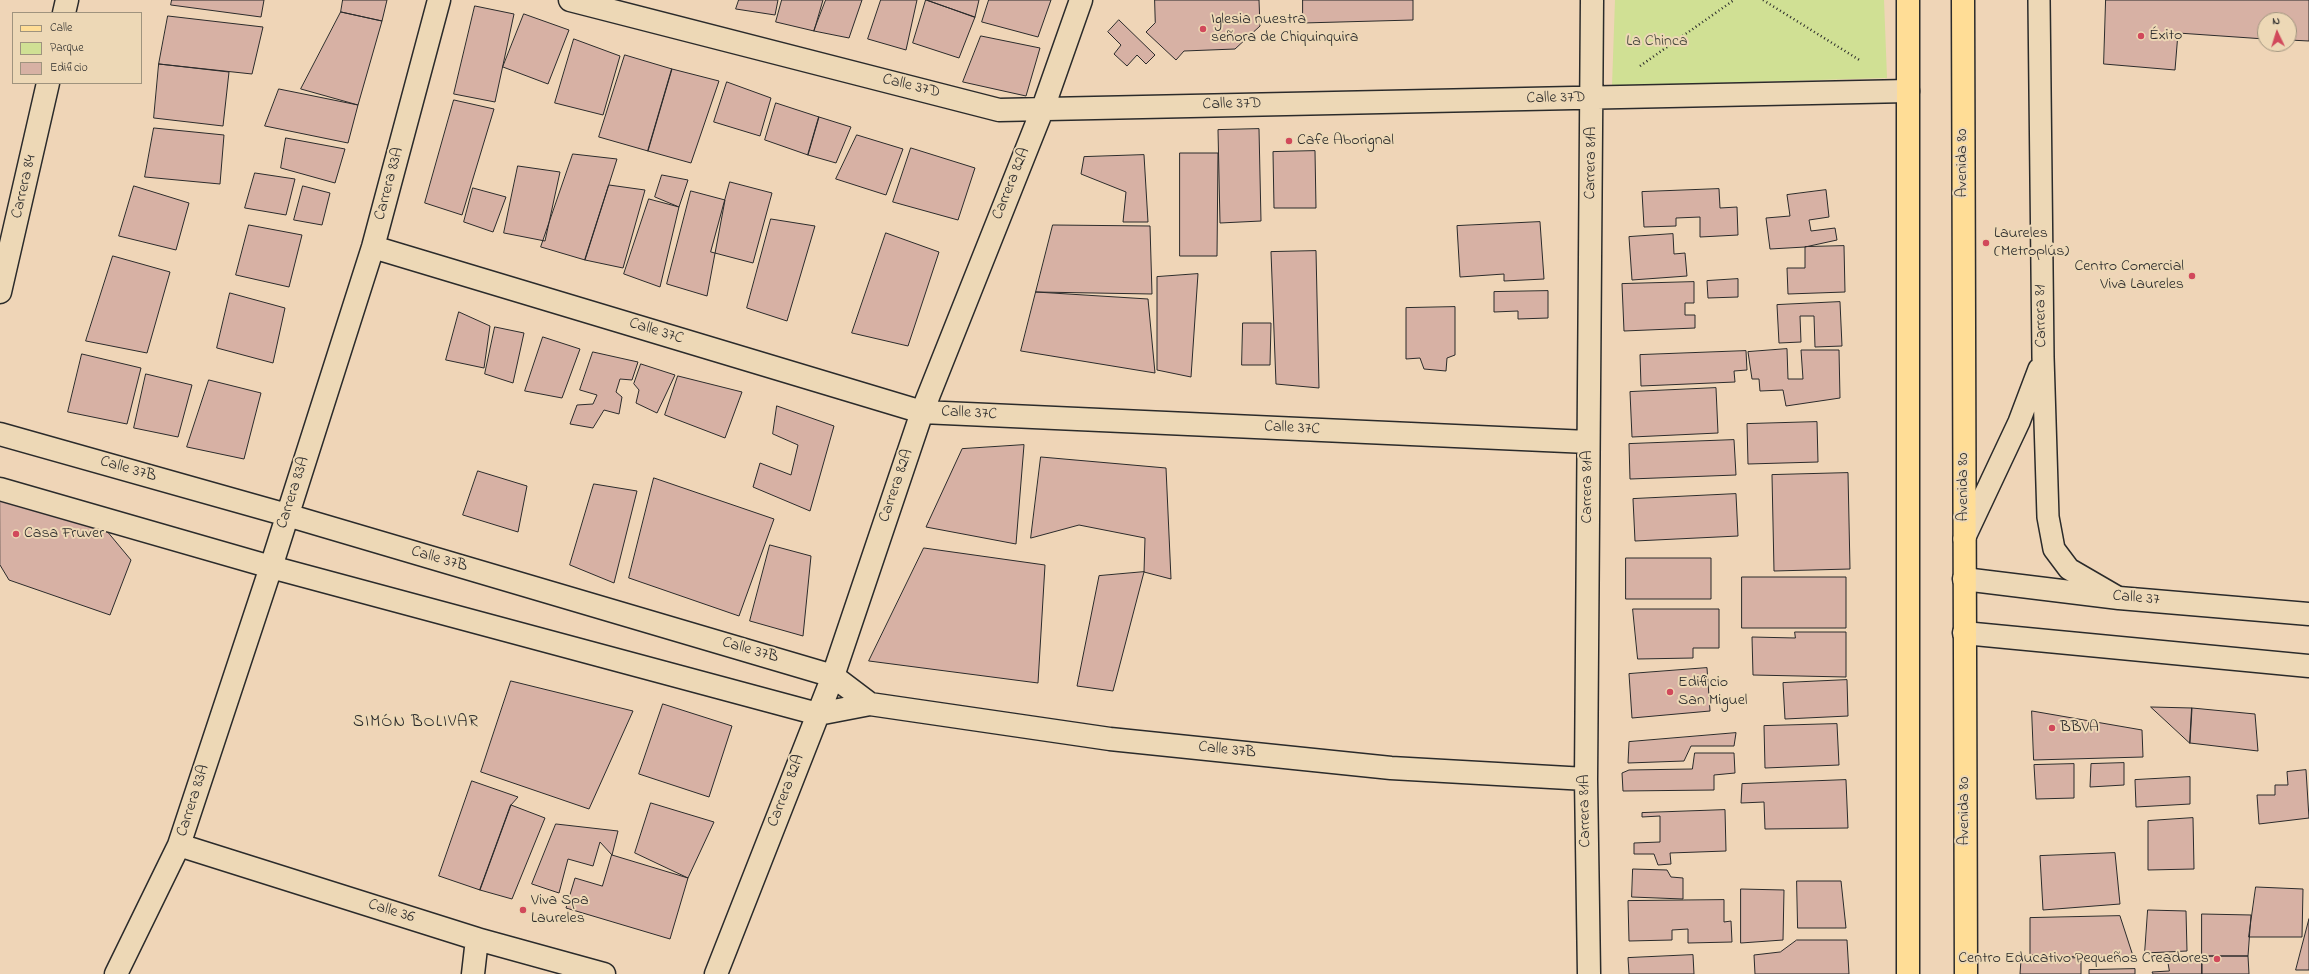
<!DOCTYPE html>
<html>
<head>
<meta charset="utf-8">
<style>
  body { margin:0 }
  #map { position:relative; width:2309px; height:974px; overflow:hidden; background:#efd5b7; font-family:"Indie Flower",sans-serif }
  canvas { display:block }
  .legend { position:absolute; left:12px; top:12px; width:130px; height:72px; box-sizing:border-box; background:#edd8b6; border:1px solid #9f937e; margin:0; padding:5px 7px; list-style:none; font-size:12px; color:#2b2b2b }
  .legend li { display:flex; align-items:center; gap:8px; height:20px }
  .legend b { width:20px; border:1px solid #9f937e }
  .north { position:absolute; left:2257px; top:12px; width:40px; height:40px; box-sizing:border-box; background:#edd8b6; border:1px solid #9f937e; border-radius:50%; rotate:356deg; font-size:11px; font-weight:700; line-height:16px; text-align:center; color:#2b2b2b }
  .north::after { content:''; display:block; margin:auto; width:14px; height:18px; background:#d1495b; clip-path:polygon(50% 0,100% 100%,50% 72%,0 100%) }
</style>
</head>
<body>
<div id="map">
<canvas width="2309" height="974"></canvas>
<ul class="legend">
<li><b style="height:5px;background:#ffdd96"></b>Calle</li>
<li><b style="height:11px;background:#d0e094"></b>Parque</li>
<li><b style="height:11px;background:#d7b1a4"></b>Edificio</li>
</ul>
<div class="north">N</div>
</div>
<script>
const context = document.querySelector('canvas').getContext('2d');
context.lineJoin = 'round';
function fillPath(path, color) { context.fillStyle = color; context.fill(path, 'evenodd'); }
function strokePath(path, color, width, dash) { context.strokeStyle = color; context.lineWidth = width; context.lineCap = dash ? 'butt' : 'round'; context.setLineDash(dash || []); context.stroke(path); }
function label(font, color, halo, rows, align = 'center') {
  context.font = font + ' "Indie Flower",sans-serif'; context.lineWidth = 4; context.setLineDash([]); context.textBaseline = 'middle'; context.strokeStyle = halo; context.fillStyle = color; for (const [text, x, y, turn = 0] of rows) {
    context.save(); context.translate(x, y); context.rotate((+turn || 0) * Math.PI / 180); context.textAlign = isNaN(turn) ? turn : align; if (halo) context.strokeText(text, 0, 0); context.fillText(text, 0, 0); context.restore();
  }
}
const green = new Path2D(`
  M 1615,0 L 1884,0 L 1887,78 L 1612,86 Z`);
const building = new Path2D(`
  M 172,0 L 264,0 L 261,17 L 171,5 Z
  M 343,0 L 387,0 L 382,21 L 341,12 Z
  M 739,0 L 778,0 L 775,15 L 736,9 Z
  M 782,0 L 823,0 L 814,31 L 776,22 Z
  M 826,0 L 862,0 L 849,38 L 814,31 Z
  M 881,0 L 917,0 L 906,50 L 868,39 Z
  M 926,0 L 975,17 L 959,58 L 913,43 Z
  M 927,0 L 979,0 L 975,17 Z
  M 989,0 L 1051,0 L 1038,37 L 982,22 Z
  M 1155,0 L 1259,0 L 1260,26 L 1235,49 L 1184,51 L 1176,60 L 1146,32 L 1155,23 Z
  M 1303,0 L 1413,0 L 1413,20 L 1303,23 Z
  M 2106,0 L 2309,0 L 2309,41 L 2289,40 L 2289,20 L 2265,20 L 2265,39 L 2178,33 L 2175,70 L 2104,64 Z
  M 475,6 L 514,14 L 495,102 L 454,94 Z
  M 341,12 L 382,21 L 358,105 L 301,89 Z
  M 524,14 L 569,30 L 548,84 L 503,67 Z
  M 168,16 L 263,27 L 252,74 L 159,64 Z
  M 1119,20 L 1155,55 L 1146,64 L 1137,55 L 1127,66 L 1114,54 L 1121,45 L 1108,32 Z
  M 981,36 L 1040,48 L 1026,96 L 963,82 Z
  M 574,39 L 620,56 L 603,115 L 555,103 Z
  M 625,55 L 672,69 L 648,151 L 599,137 Z
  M 159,64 L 229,72 L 223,126 L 154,118 Z
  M 672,69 L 719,81 L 691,163 L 648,151 Z
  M 727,82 L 771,98 L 760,136 L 714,122 Z
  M 279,89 L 358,105 L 348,143 L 265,126 Z
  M 454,100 L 494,109 L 462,215 L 425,203 Z
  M 776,103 L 819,117 L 808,155 L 765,140 Z
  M 819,117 L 851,127 L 836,163 L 808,155 Z
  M 154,128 L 224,135 L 220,184 L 145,177 Z
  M 1259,129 L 1261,221 L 1220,223 L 1218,130 Z
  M 857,135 L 903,149 L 886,195 L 836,179 Z
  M 286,138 L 345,149 L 335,183 L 281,168 Z
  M 911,148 L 975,168 L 958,220 L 893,202 Z
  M 1315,151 L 1316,208 L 1274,208 L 1273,152 Z
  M 1180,153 L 1218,153 L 1217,256 L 1180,256 Z
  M 573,154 L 617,159 L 585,260 L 541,247 Z
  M 1144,155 L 1148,222 L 1123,222 L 1126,192 L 1081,174 L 1084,157 Z
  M 518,166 L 560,172 L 545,241 L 504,233 Z
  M 255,173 L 295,179 L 286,215 L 245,208 Z
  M 662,175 L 688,180 L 679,207 L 655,197 Z
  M 730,182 L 772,193 L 753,263 L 711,252 Z
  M 609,185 L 645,190 L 623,268 L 585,260 Z
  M 134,186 L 189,203 L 176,250 L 119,236 Z
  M 303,186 L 330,193 L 322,225 L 294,220 Z
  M 473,188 L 506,197 L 493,232 L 464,222 Z
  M 1719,189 L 1720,208 L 1737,207 L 1738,235 L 1700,237 L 1700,217 L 1676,218 L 1676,226 L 1644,227 L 1642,192 Z
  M 1826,190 L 1829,217 L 1809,220 L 1811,231 L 1835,228 L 1837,240 L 1805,247 L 1770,249 L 1766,218 L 1790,216 L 1787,195 Z
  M 691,191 L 725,200 L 707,296 L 667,284 Z
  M 649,199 L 679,207 L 660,287 L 624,274 Z
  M 771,219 L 815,226 L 787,321 L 747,308 Z
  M 1540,222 L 1544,279 L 1504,281 L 1504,274 L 1460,277 L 1457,226 Z
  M 249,225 L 302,235 L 289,287 L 236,275 Z
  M 1053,225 L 1150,226 L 1152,294 L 1036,292 Z
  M 886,233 L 939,252 L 908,346 L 852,333 Z
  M 1673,234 L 1674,254 L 1685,253 L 1687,276 L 1632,280 L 1629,237 Z
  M 1844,246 L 1845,292 L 1788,294 L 1787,268 L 1805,268 L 1805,247 Z
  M 1316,251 L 1319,388 L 1276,384 L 1271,252 Z
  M 113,256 L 170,272 L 147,353 L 86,341 Z
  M 1198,274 L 1191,377 L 1157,370 L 1157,277 Z
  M 1738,279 L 1738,297 L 1708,298 L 1707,281 Z
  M 1694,282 L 1694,303 L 1685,303 L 1685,315 L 1695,315 L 1695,328 L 1624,331 L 1622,284 Z
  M 1548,291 L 1548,318 L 1518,319 L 1518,311 L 1494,312 L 1494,292 Z
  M 1036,292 L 1148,299 L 1155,373 L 1021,351 Z
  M 230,293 L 285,308 L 273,363 L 217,348 Z
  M 1840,302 L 1842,346 L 1815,347 L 1814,316 L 1800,316 L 1801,342 L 1779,343 L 1777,305 Z
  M 1455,307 L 1455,355 L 1447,358 L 1446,371 L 1424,369 L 1420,358 L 1406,359 L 1406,308 Z
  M 459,312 L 490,326 L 484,368 L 446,360 Z
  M 1243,323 L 1271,323 L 1270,365 L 1242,365 Z
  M 495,327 L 524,333 L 513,383 L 485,374 Z
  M 543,337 L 580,349 L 562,398 L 525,391 Z
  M 1787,349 L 1788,379 L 1803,379 L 1801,350 L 1839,350 L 1840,398 L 1786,406 L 1783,390 L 1760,391 L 1759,379 L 1752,379 L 1748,352 Z
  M 1746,351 L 1747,370 L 1734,371 L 1735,382 L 1641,386 L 1640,355 Z
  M 593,352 L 638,362 L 632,380 L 620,379 L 616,392 L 622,397 L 619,414 L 604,410 L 593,428 L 570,424 L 577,405 L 593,404 L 597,395 L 580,390 Z
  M 82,354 L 141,368 L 127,424 L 68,412 Z
  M 641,364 L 675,375 L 657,413 L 636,403 L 639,390 L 634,384 Z
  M 146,374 L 192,385 L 178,437 L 134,428 Z
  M 678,376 L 742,392 L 725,438 L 665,415 Z
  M 209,380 L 261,393 L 244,459 L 187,447 Z
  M 1716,388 L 1718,433 L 1632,437 L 1630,392 Z
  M 777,406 L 834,426 L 810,511 L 753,487 L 760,463 L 791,475 L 798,445 L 773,434 Z
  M 1817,422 L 1818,462 L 1748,464 L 1747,424 Z
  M 1734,440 L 1736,475 L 1630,479 L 1629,444 Z
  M 1024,445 L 1016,544 L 926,527 L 962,449 Z
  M 1041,457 L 1166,468 L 1171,579 L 1144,572 L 1145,538 L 1079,525 L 1031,538 Z
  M 478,471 L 527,486 L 518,532 L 463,515 Z
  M 1848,473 L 1850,569 L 1774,571 L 1772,475 Z
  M 654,478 L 774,519 L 739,616 L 629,578 Z
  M 594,484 L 637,491 L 614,583 L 570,565 Z
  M 0,494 L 101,524 L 131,560 L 110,615 L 9,580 L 0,565 Z
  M 1736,494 L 1738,536 L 1635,541 L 1633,499 Z
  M 770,545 L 811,556 L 803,636 L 750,621 Z
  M 924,548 L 1045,565 L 1038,683 L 869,661 Z
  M 1626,558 L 1711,558 L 1711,599 L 1626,599 Z
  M 1144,572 L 1113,691 L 1077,686 L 1099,576 Z
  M 1742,577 L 1846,577 L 1846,628 L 1742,628 Z
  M 1633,609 L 1719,609 L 1719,648 L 1693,648 L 1693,658 L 1638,659 Z
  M 1795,632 L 1846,632 L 1846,677 L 1753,675 L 1752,637 L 1795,638 Z
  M 1707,668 L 1710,711 L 1632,718 L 1629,674 Z
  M 1847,680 L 1848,716 L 1785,719 L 1783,683 Z
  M 511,681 L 633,711 L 589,809 L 481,772 Z
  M 663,704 L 732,726 L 709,797 L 639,774 Z
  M 2151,707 L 2192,708 L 2190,743 Z
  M 2192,708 L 2255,714 L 2258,751 L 2190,743 Z
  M 2032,711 L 2142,730 L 2143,757 L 2034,760 Z
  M 1837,724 L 1839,765 L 1765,768 L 1764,726 Z
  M 1736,733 L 1734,746 L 1691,746 L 1684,761 L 1628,763 L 1629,742 Z
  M 1695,753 L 1734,753 L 1735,773 L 1714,775 L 1714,790 L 1623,791 L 1622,773 L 1629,770 L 1692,769 Z
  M 2124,763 L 2124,785 L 2090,787 L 2091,764 Z
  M 2074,764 L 2074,798 L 2036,799 L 2034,765 Z
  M 2306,770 L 2309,818 L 2259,824 L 2257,795 L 2275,795 L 2275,785 L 2288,785 L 2287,772 Z
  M 2190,777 L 2190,804 L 2136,807 L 2135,780 Z
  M 1846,780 L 1848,828 L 1765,829 L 1764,802 L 1741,803 L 1742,784 Z
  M 472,781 L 518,797 L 511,805 L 480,890 L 439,876 Z
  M 651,803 L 714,822 L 688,878 L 635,853 Z
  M 511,805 L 545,818 L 512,899 L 480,890 Z
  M 1725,810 L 1726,851 L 1670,853 L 1671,864 L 1658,865 L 1654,854 L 1634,854 L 1634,843 L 1660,842 L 1660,816 L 1642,817 L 1642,813 Z
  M 2193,818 L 2194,869 L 2148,870 L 2148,821 Z
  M 556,824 L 618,831 L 612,855 L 600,842 L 593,866 L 568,859 L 559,893 L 532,884 Z
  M 2115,853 L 2120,904 L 2043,910 L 2040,856 Z
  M 612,855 L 688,878 L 670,939 L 566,908 L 575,878 L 602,886 Z
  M 1633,869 L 1667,870 L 1671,877 L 1683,878 L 1683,899 L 1632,897 Z
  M 1797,881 L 1841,881 L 1846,928 L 1798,928 Z
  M 2256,887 L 2303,889 L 2302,937 L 2249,937 Z
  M 1741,889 L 1784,890 L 1783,940 L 1741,943 Z
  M 1724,900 L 1724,922 L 1731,921 L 1732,942 L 1688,943 L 1688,929 L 1672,930 L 1672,940 L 1629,941 L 1628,901 Z
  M 2148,910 L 2186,911 L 2187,951 L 2145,953 Z
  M 2202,914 L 2251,915 L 2248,956 L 2202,956 Z
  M 2120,916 L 2134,959 L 2030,955 L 2030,918 Z
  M 2309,919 L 2309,970 L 2296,970 Z
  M 1797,940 L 1847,940 L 1849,974 L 1755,974 L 1754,955 L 1780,952 Z
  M 1693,955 L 1694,974 L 1629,974 L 1628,958 Z
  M 2167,955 L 2202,956 L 2202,974 L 2153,974 L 2152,972 L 2169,971 Z
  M 2202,956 L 2248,956 L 2249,974 L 2202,974 Z
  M 2081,958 L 2081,974 L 2020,974 L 2021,960 Z
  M 2135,969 L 2135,974 L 2089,974 L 2089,970 Z`);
const path = new Path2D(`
  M 1763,0 L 1861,61
  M 1640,66 L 1734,0`);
const service = new Path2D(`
  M 2039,0 L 2043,357 L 2048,517 L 2054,549 L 2069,569 L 2119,598
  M 1964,539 L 2019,422 L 2039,369`);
const minor = new Path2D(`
  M 570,0 L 999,110 L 1908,91
  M 373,247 L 922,412 L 1588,442
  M 0,434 L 287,515 L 833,676 L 870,704
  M 0,489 L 271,567 L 818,714 L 870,704 L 1110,739 L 1391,768 L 1586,779
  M 179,845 L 477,939 L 604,974
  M 116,974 L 179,845 L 271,567 L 373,247 L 439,0
  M 473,974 L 477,939
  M 716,974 L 833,676 L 922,412 L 1043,108 L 1081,0
  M 1589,974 L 1586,779 L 1592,0`);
const tertiary = new Path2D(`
  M 64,13 L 67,0
  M 0,292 L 48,83
  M 1964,579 L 2119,598 L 2309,614
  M 1964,633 L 2309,666`);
const primary = new Path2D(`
  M 1963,0 L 1966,974
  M 1908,974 L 1908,0`);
const markers = [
  [1203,29,4,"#d1495b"],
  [2141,36,4,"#d1495b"],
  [1289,141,4,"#d1495b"],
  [1986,243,4,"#d1495b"],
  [2192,276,4,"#d1495b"],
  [16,534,4,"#d1495b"],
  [1670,692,4,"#d1495b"],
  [2052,728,4,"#d1495b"],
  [523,910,4,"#d1495b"],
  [2217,959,4,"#d1495b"]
];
const poiNames = [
  ["Iglesia nuestra",1211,20],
  ["señora de Chiquinquira",1211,38],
  ["Éxito",2149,36],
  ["Cafe Aborignal",1297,141],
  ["Laureles",1994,234],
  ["(Metroplús)",1994,252],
  ["Centro Comercial",2184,267,"right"],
  ["Viva Laureles",2184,285,"right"],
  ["Casa Fruver",24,534],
  ["Edificio",1678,683],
  ["San Miguel",1678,701],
  ["BBVA",2060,728],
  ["Viva Spa",531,901],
  ["Laureles",531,919],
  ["Centro Educativo Pequeños Creadores",2209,959,"right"]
];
const parkNames = [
  ["La Chinca",1657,42]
];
const streetNames = [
  ["Calle 37D",911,87,14],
  ["Calle 37D",1556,99,-1],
  ["Calle 37D",1232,105,-1],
  ["Carrera 81A",1592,163,-89],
  ["Avenida 80",1963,163,-90],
  ["Carrera 83A",390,184,-75],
  ["Carrera 82A",1012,184,-68],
  ["Carrera 84",25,187,-77],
  ["Carrera 81",2042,316,-91],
  ["Calle 37C",656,332,17],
  ["Calle 37C",969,414,3],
  ["Calle 37C",1292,429,3],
  ["Calle 37B",128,470,16],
  ["Carrera 82A",897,486,-71],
  ["Carrera 81A",1588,487,-90],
  ["Avenida 80",1964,487,-90],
  ["Carrera 83A",294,493,-72],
  ["Calle 37B",439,560,16],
  ["Calle 37",2136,599,5],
  ["Calle 37B",750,651,16],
  ["Calle 37B",1227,751,6],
  ["Carrera 82A",787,791,-69],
  ["Carrera 83A",194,801,-72],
  ["Carrera 81A",1586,811,-91],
  ["Avenida 80",1965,811,-90],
  ["Calle 36",391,912,17]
];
const neighbourhoodNames = [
  ["SIMÓN BOLIVAR",416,723]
];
fillPath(green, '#d0e094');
fillPath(building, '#d7b1a4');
strokePath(building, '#2b2b2b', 1);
strokePath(service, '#2b2b2b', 24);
strokePath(minor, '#2b2b2b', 25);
strokePath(tertiary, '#2b2b2b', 25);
strokePath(primary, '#2b2b2b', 25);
strokePath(path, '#2b2b2b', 2.5, [1, 3]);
strokePath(service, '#edd8b6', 21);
strokePath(minor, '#edd8b6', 22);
strokePath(tertiary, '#edd8b6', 22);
strokePath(primary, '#ffdd96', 22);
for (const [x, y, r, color] of markers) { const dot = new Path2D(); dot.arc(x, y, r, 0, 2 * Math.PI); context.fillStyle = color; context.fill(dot); strokePath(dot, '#edd8b6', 1.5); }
label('16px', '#2b2b2b', '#edd8b6', poiNames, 'left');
label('16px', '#44463b', '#edd8b6', parkNames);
label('16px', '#2b2b2b', '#edd8b6', streetNames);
context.letterSpacing = '1px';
label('17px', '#2b2b2b', '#edd8b6', neighbourhoodNames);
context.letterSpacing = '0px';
</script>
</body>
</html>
